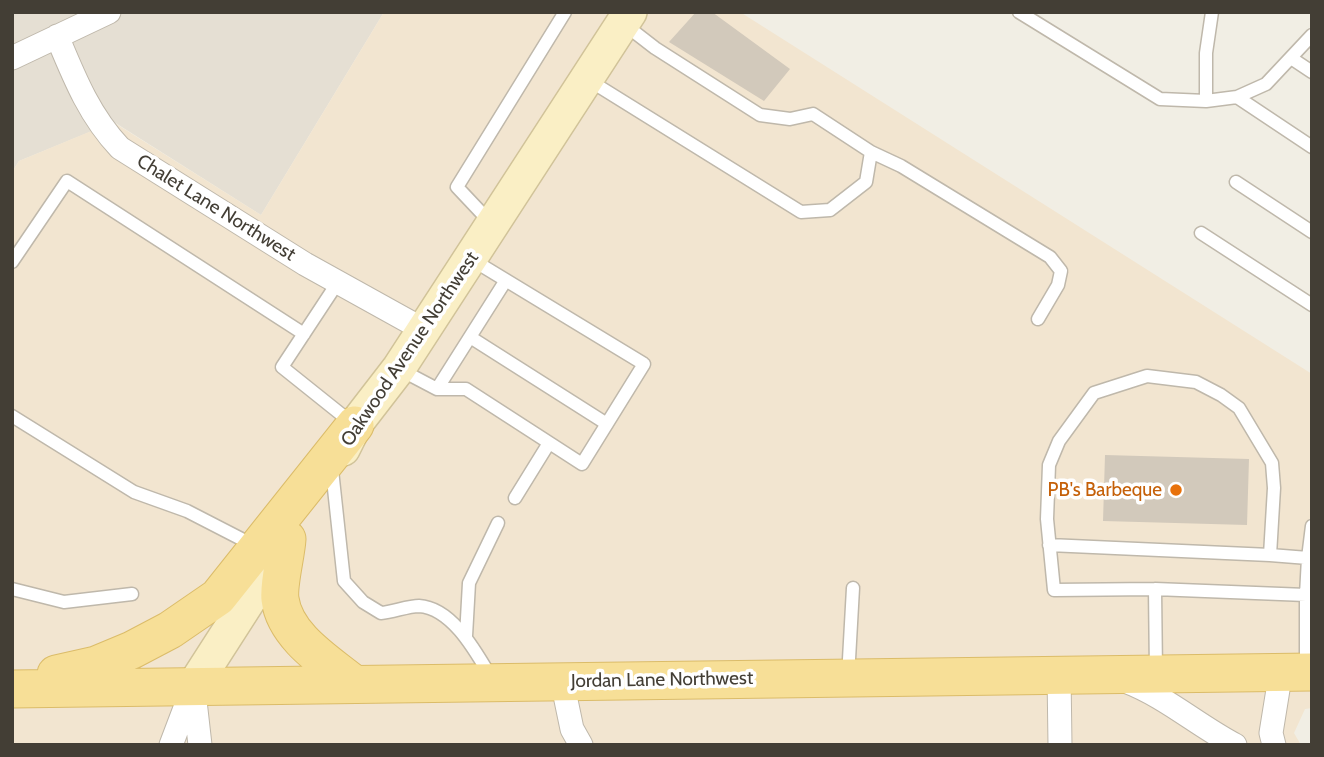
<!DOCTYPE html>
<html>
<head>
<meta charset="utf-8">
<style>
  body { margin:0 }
  #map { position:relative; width:1324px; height:757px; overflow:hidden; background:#f1eee4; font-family:Cabin,sans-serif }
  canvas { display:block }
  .frame { position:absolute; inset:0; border:14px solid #433e35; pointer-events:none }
</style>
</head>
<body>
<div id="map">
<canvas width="1324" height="757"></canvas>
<div class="frame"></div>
</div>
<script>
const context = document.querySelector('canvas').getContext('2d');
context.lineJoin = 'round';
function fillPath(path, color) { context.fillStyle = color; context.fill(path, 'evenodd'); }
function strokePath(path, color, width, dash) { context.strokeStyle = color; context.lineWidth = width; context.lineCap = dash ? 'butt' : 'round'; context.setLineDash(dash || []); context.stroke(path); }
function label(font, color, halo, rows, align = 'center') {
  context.font = font + ' Cabin,sans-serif'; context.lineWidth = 7; context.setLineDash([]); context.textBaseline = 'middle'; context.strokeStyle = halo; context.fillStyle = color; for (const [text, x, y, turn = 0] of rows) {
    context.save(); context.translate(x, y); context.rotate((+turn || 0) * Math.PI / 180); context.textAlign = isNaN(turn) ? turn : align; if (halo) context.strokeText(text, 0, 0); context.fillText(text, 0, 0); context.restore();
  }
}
const residential = new Path2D(`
  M 12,12 L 384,12 L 261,215 L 114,122 L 19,161 L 12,172 Z`);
const commercial = new Path2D(`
  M 384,12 L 740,12 L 1312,374 L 1312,708 L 1305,709 L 1294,733 L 1301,745 L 718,745 L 714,743 L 711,745 L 12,745 L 12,172 L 19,161 L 113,122 L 261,215 Z`);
const building = new Path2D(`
  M 696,12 L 712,12 L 790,69 L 764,101 L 669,42 Z
  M 1105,455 L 1249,459 L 1247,525 L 1103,521 Z`);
const lane = new Path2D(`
  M 1019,12 L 1160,99 L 1206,101 L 1237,97 L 1266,84 L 1312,35
  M 1291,58 L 1312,72
  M 587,79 L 801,212 L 830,210 L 866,182 L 871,152 L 813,114 L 790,119 L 760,115 L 655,48 L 624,24
  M 1237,97 L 1312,147
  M 1206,101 L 1206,53 L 1212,12
  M 871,152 L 901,166 L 1050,257 L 1061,271 L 1058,285 L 1038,319
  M 1236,182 L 1312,232
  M 490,222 L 457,187 L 565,12
  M 1201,233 L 1312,305
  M 12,262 L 67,181 L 304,334
  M 338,282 L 282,367 L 352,423
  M 470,337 L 607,424
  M 399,369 L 437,389 L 466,389 L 582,464 L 644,364 L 471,259
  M 437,389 L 506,280
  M 12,416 L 134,492 L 187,511 L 255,546
  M 332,470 L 344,581 L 363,602 L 381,613 C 393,612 408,606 419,606 C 453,608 477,654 492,679
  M 515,498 L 549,443
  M 1049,545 L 1270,555 L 1274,488 L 1272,463 L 1239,408 L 1221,395 L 1196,382 L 1147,376 L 1094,393 L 1059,441 L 1049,465 L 1047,519 L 1054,590 L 1155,589
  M 1270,555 L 1308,558 L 1306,595
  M 1308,558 L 1312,526
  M 12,589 L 64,602 L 132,594
  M 466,636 L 469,583 L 498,523
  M 1156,673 L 1155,589 L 1306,595 L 1306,667
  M 848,677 L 853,588`);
const street = new Path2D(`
  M 57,36 C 74,77 89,115 120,148 L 305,264 L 424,330
  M 12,58 L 109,12
  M 1059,674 L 1060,745
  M 562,681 L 572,729 L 581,745
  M 1125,681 C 1165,696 1197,725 1235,745
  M 194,692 L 200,745
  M 171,745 L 193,687
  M 1274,745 L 1271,733 L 1281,671`);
const secondary = new Path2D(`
  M 343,449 L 355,425 L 399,368 L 630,12
  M 193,687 L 288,539`);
const primary = new Path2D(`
  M 287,539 C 286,555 278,585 280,599 C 285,637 327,662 354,684
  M 56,674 L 96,665 L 132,650 L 170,630 L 218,597 L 355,425
  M 12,689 L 1312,672`);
const markers = [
  [1176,490,7,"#e8710a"]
];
const streetNames = [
  ["Chalet Lane Northwest",216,208,32],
  ["Oakwood Avenue Northwest",410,349,-56],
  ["Jordan Lane Northwest",662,680,-1]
];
const foodNames = [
  ["PB's Barbeque",1162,490]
];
fillPath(residential, '#e5dfd3');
fillPath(commercial, '#f2e5d0');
fillPath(building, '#d2c9bb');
strokePath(lane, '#bfb8ab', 15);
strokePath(street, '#bfb8ab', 25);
strokePath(secondary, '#d1c399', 36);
strokePath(primary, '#dbbc69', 39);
strokePath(lane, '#fff', 12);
strokePath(street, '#fff', 23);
strokePath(secondary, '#faefc5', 33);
strokePath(primary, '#f7df97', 37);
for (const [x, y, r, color] of markers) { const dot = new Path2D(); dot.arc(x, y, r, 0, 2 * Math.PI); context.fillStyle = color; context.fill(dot); strokePath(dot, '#fff', 2.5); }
label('19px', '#433e35', '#fff', streetNames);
label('19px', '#c56008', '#fff', foodNames, 'right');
</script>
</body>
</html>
